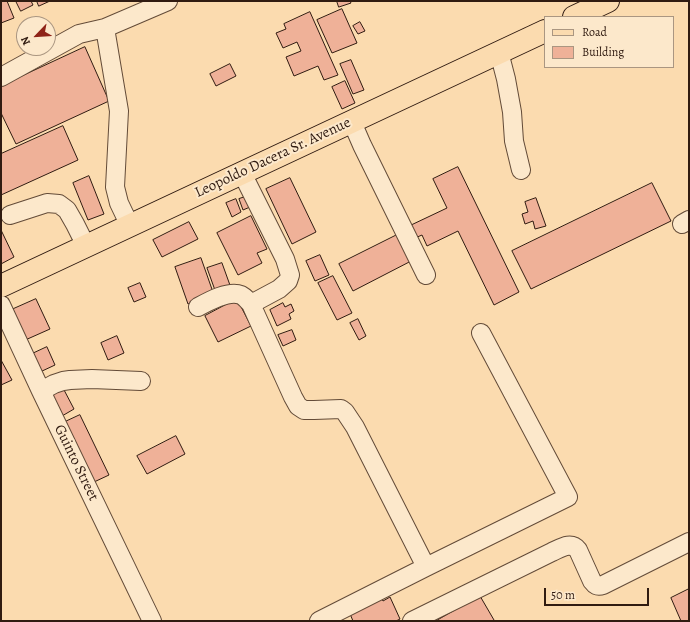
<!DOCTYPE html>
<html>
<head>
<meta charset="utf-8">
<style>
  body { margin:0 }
  #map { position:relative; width:690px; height:622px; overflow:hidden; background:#fbdbaf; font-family:Alegreya,serif }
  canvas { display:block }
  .frame { position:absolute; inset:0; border:2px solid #301b11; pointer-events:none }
  .legend { position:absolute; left:544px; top:16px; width:130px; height:52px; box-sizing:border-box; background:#fce8cb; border:1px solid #aa9681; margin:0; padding:5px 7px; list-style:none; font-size:12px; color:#301b11 }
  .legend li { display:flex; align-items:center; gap:8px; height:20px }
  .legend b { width:20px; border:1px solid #aa9681 }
  .north { position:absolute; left:16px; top:16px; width:40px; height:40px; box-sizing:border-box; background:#fce8cb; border:1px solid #aa9681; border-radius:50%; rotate:245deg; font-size:11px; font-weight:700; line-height:16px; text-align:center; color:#301b11 }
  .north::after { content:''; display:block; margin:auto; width:14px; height:18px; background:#8f2418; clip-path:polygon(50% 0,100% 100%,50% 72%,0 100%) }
  .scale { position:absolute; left:544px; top:588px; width:105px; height:18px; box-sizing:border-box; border:2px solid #301b11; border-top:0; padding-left:5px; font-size:12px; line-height:14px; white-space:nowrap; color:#301b11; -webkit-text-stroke:3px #fce8cb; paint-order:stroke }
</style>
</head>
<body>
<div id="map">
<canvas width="690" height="622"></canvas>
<div class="frame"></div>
<ul class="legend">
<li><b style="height:5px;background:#fbdbaf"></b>Road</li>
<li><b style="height:11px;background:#efb198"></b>Building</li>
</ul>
<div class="north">N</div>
<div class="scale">50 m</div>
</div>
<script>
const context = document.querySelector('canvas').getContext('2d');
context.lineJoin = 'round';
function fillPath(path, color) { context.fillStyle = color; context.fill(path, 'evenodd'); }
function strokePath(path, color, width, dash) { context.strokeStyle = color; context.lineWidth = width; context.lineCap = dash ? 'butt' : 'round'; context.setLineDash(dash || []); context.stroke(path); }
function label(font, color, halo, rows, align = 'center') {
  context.font = font + ' Alegreya,serif'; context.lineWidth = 4; context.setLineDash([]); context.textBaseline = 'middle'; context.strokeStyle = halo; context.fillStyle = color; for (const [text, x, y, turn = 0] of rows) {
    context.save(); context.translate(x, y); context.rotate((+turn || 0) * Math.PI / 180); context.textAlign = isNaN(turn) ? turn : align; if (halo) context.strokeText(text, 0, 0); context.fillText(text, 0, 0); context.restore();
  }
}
const building = new Path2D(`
  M 1,1 L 7,1 L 14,18 L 1,23 Z
  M 16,1 L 31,1 L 33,5 L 21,11 Z
  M 37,1 L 50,1 L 39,6 Z
  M 337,1 L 350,1 L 351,3 L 339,7 Z
  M 342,9 L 357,43 L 332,53 L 317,20 Z
  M 310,12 L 338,75 L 324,80 L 318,66 L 294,76 L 286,57 L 301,51 L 297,42 L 283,48 L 276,33 L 286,29 L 284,24 Z
  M 360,22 L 365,31 L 358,34 L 353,26 Z
  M 85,47 L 109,101 L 16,144 L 1,113 L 1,86 Z
  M 351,60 L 364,90 L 353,94 L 340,64 Z
  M 230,64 L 236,76 L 216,86 L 210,74 Z
  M 345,81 L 355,103 L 342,109 L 332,87 Z
  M 63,126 L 78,160 L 1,195 L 1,154 Z
  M 458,167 L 519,292 L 494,305 L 458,231 L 427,246 L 422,235 L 415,238 L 409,226 L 447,208 L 433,179 Z
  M 89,176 L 104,214 L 88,220 L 73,183 Z
  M 290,178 L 316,232 L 292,244 L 266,189 Z
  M 652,183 L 671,221 L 531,289 L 512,251 Z
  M 245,197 L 250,207 L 243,210 L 239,199 Z
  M 536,198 L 546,226 L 535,229 L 533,221 L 525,224 L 522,214 L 528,212 L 525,202 Z
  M 236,199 L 241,212 L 232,217 L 226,203 Z
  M 251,216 L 267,249 L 257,253 L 262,263 L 238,275 L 217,233 Z
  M 189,222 L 198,239 L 162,257 L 153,240 Z
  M 1,230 L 14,257 L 1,264 Z
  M 401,233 L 415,259 L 353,291 L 339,264 Z
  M 320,255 L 329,275 L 315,281 L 306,261 Z
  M 201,258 L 214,295 L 188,304 L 175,267 Z
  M 222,263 L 231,288 L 216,293 L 207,268 Z
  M 333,276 L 352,313 L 337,320 L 318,283 Z
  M 140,283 L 146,297 L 134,302 L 128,288 Z
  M 36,299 L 50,329 L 23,341 L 9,311 Z
  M 237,299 L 251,326 L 218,342 L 205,316 Z
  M 283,303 L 285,307 L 291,304 L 294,311 L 289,314 L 291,319 L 277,326 L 270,310 Z
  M 358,319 L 366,336 L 359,340 L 350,323 Z
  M 292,330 L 296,340 L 283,346 L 278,335 Z
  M 117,336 L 124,353 L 108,360 L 101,343 Z
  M 47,347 L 55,365 L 40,372 L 32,354 Z
  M 1,360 L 12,380 L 1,385 Z
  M 63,388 L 74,409 L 62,416 L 51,394 Z
  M 80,415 L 109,475 L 94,482 L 65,422 Z
  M 176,436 L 185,454 L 147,474 L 137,456 Z
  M 689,589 L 689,621 L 681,621 L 671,598 Z
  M 379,594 L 383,601 L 390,597 L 400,619 L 396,621 L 353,621 L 348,609 Z
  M 480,596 L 494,620 L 493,621 L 436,621 Z`);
const minor = new Path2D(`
  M 105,28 L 119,111 L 115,187 L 119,203 L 130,226
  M 499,52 L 506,79 L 512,112 L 514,141 L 521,170
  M 1,77 L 79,34 L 105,28 L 168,1
  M 352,122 L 362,145 L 426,275
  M 242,173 L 285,259 L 290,275 L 288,281 L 279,289 L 251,304 L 293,397 L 298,406 L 304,410 L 314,410 L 341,409 L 345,412 L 355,427 L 426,567
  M 10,215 L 47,203 L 59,204 L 67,210 L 75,224 L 86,246
  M 682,224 L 689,220
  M 1,305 L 41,391 L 152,621
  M 198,307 C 209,301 229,290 241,295 C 245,297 248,301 251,304
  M 41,391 L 54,384 L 63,381 L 70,380 L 92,379 L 141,381
  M 319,621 L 426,567 L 568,497 L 481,333
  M 412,621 L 552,552 C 561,548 571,541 578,550 L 592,581 C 595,585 597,587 603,585 L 689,542`);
const major = new Path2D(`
  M 574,17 L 608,1
  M 1,286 L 545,31`);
const streetNames = [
  ["Leopoldo Dacera Sr. Avenue",273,158,-25],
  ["Guinto Street",76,463,64]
];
fillPath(building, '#efb198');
strokePath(building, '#301b11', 1);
strokePath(minor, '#634b38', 20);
strokePath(major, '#301b11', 24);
strokePath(minor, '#fce8cb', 18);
strokePath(major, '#fbdbaf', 22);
label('15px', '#301b11', '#fce8cb', streetNames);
</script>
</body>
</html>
